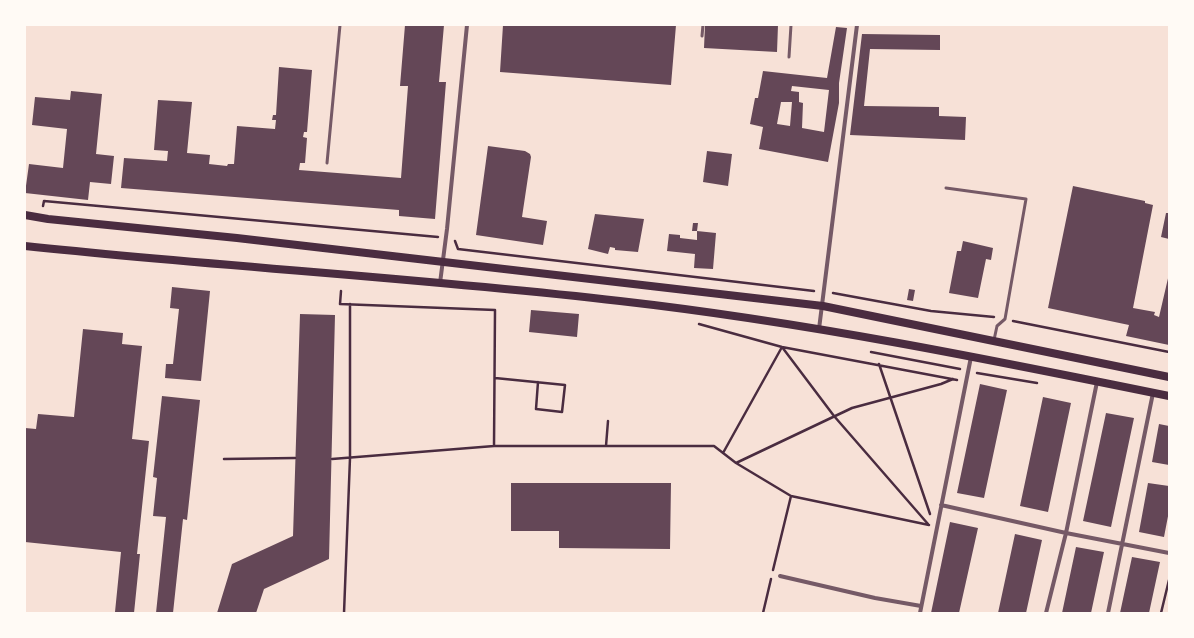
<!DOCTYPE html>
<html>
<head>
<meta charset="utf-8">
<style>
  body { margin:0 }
  #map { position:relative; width:1194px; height:638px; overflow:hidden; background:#f7e1d7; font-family:"Work Sans",sans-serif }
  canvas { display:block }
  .frame { position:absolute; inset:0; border:26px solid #fffaf5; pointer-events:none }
</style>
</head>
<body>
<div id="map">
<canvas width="1194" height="638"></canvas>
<div class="frame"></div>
</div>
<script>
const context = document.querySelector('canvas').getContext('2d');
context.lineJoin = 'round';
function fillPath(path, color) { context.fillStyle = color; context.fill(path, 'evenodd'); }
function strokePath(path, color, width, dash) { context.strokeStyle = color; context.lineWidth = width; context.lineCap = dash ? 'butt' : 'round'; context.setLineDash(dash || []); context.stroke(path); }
const building = new Path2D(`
  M 405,25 L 444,25 L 439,82 L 446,82 L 435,219 L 399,216 L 399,210 L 121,188 L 124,158 L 167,161 L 168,151 L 154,150 L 158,100 L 192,102 L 187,153 L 210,155 L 209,164 L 227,166 L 228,164 L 234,164 L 237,126 L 275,129 L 276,120 L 272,120 L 273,115 L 276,115 L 279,67 L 312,70 L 307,132 L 304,132 L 303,137 L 307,138 L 305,163 L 300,163 L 299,170 L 401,178 L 408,86 L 400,86 Z
  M 503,25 L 676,25 L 671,85 L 500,72 Z
  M 705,25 L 778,25 L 777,52 L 704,48 Z
  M 836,27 L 847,28 L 839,83 L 839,103 L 828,162 L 759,149 L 763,127 L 750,124 L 755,98 L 758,98 L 763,71 L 827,78 ZM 792,86 L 829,90 L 824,132 L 802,128 L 803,103 L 799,102 L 799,92 L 791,91 ZM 781,102 L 792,102 L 790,126 L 777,124 Z
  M 862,34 L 940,35 L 940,50 L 870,49 L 864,106 L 939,107 L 939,116 L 966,117 L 965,140 L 850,135 Z
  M 71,91 L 102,94 L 96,154 L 114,156 L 111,184 L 90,182 L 88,200 L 25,193 L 29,164 L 63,168 L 67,129 L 32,125 L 35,97 L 70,100 Z
  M 488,146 L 525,151 L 530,154 L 531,157 L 522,217 L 547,221 L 543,245 L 476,235 Z
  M 707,151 L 732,154 L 728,186 L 703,182 Z
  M 1073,186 L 1145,201 L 1145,203 L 1153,205 L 1133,308 L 1155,312 L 1154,315 L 1159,317 L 1169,274 L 1169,345 L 1126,336 L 1129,325 L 1048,308 Z
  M 1166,213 L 1169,213 L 1169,239 L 1161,237 Z
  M 595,214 L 644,219 L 638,252 L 615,250 L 615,248 L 610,247 L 608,254 L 588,249 Z
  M 693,223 L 698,223 L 697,231 L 716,233 L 713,269 L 694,268 L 695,254 L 667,251 L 669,234 L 680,235 L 680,238 L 697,240 L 697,231 L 692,231 Z
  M 963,241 L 993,248 L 991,260 L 986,259 L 978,298 L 949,293 L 957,251 L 961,251 Z
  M 172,287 L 210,291 L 201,381 L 165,378 L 166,364 L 173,364 L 179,309 L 170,308 Z
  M 909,289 L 915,290 L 913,301 L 907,300 Z
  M 531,310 L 579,314 L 577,337 L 529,332 Z
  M 300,314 L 335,315 L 329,559 L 264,589 L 256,613 L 217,613 L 232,564 L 293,536 Z
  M 83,329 L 123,333 L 122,344 L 142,346 L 132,439 L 149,441 L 137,554 L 140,554 L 134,613 L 115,612 L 121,552 L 25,542 L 25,428 L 36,429 L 38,414 L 74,417 Z
  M 980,384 L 1007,390 L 984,498 L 957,493 Z
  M 162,396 L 200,400 L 187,520 L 183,519 L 173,613 L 156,613 L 166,517 L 153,516 L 157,478 L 153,477 Z
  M 1043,397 L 1071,403 L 1048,512 L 1020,506 Z
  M 1106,413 L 1134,418 L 1111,527 L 1083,521 Z
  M 1159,424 L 1169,426 L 1169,465 L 1152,462 Z
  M 511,483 L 671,483 L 670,549 L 559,548 L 559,531 L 511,531 Z
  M 1148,483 L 1169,486 L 1169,511 L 1164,537 L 1139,532 Z
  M 950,522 L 978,528 L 959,613 L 931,613 Z
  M 1015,534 L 1042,540 L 1026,613 L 998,613 Z
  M 1076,547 L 1104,552 L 1091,613 L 1062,613 Z
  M 1132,557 L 1160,562 L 1149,613 L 1120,613 Z`);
const path = new Path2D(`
  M 43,206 L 44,201 L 438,237
  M 455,241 L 458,249 L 814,291
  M 341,291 L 340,304 L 495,310 L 494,446
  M 833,293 L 931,311 L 994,317
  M 1013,321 L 1169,352
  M 699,324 L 782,347 L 957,380
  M 782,347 L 834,416 L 928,524
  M 871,352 L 960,369
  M 879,364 L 930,514
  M 977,373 L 1037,383
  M 495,378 L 565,385 L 562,412 L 536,409 L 538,382
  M 606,446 L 608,421
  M 723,453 L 782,347
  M 224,459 L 295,458
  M 332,459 L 494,446 L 714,446 L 736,463 L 791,496 L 929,525
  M 736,463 L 852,408 L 941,384 L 953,379
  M 773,570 L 791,496
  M 344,613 L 350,458 L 350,304
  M 763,613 L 771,579
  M 1161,613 L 1169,580`);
const service = new Path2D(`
  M 702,36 L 703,25
  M 789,57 L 791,25
  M 327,163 L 340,25
  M 946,188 L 1026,199 L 1005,319 L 997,326 L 994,340`);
const minor = new Path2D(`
  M 440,283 L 447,229 L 467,25
  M 819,329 L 857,25
  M 941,505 L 1066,533 L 1169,553
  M 780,576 L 875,598 L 921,606
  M 920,613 L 971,357
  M 1046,613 L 1066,533 L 1097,382
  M 1108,613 L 1153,393`);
const secondary = new Path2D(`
  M 25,215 L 48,219 L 237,238 L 823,306 L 1169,377
  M 25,246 C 223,267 422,278 620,301 C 805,322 987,359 1169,396`);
fillPath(building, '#644757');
strokePath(path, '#4a2c40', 2.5);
strokePath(service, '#755966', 3);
strokePath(minor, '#755966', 4);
strokePath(secondary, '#4a2c40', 8);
</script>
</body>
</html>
